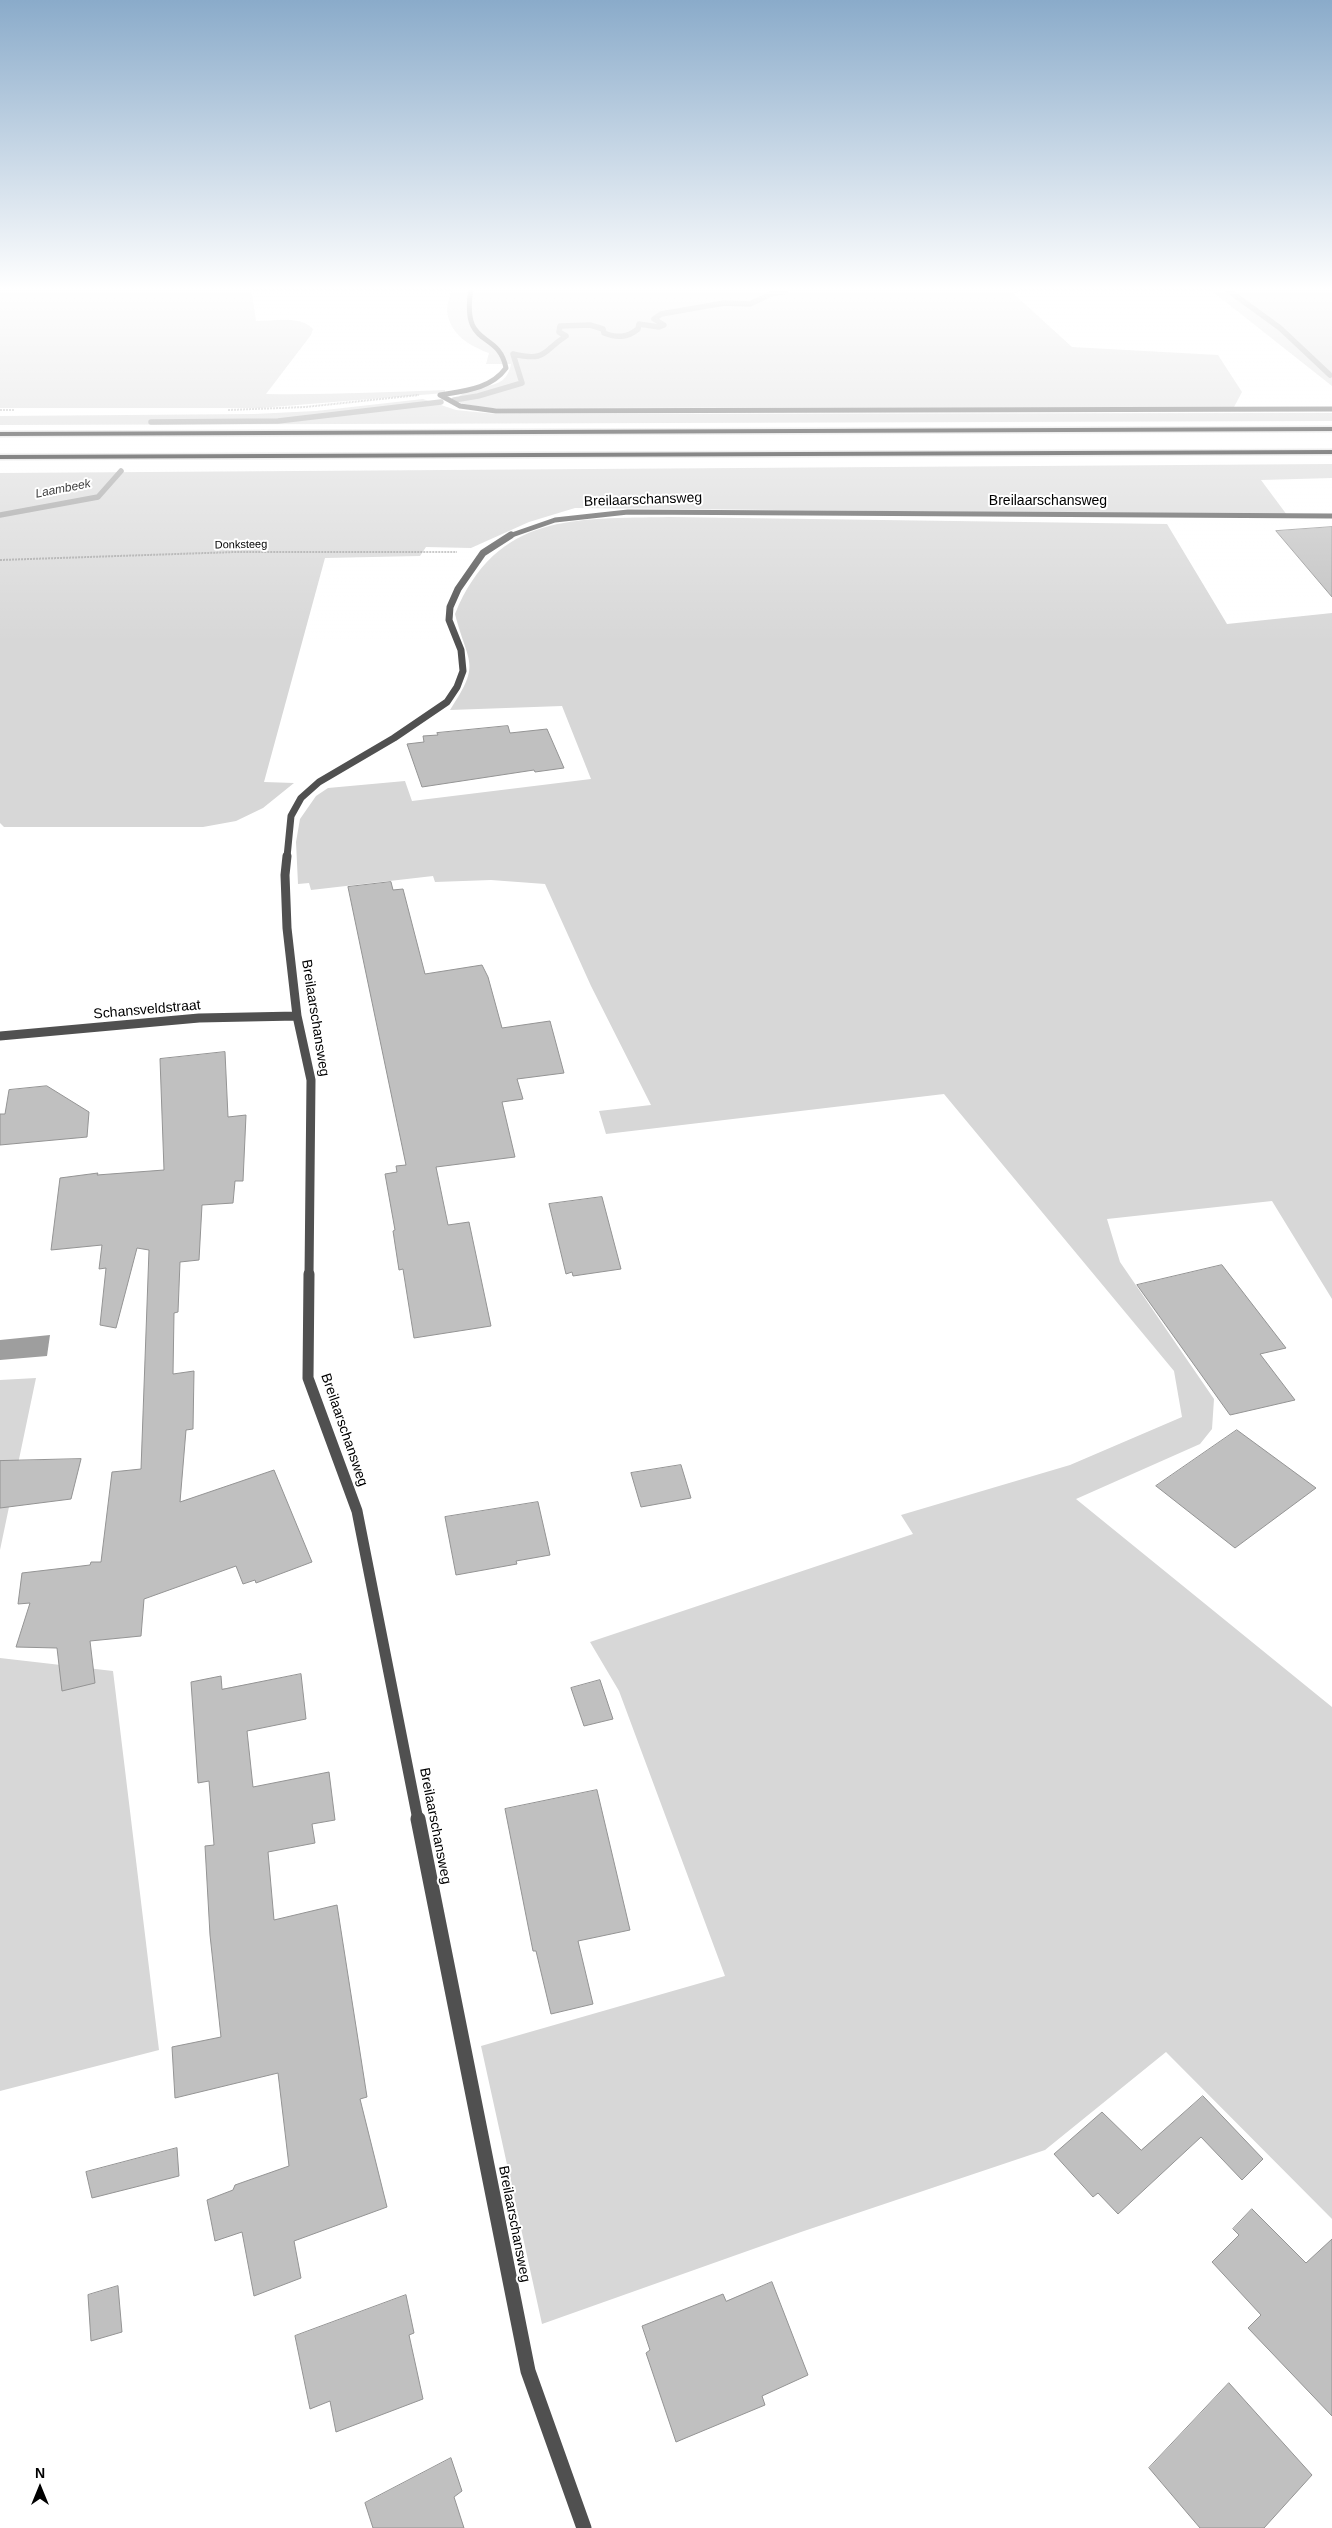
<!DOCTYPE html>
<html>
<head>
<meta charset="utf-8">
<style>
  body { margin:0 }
  #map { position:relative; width:1332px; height:2528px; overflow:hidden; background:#fff; font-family:Helvetica,sans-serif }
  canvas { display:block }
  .north { position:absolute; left:15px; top:2463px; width:50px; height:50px; -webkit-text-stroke:4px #fff; paint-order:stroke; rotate:0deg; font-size:14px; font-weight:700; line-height:20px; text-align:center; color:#000 }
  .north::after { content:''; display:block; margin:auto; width:18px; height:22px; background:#000; clip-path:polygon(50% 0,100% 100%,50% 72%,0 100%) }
</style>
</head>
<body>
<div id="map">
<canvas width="1332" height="2528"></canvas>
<div class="north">N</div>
</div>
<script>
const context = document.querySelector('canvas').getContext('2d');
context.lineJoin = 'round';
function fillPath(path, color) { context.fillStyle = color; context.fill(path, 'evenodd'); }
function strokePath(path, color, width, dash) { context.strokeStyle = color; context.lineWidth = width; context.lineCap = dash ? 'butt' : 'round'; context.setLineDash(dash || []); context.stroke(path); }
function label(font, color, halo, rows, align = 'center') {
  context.font = font + ' Helvetica,sans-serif'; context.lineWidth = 4; context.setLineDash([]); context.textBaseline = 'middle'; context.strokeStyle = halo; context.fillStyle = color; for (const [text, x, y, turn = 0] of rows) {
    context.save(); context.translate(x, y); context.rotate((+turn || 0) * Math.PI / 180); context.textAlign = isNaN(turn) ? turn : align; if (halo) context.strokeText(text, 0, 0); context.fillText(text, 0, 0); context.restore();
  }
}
const green = new Path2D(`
  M 0,288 L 251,288 L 256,321 C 274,321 300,315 313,329 L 311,335 L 266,394 C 326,395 385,392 445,390 L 445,393 L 260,408 L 0,408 Z
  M 452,288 L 1038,288 L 1022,289 L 1014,294 L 1072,347 L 1218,355 L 1242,392 L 1234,407 L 486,408 L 460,403 L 458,398 C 474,379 505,396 511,364 L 486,364 L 489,353 C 470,346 450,335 447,311 C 447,304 450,295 452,288 Z
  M 1208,288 L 1332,288 L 1332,386 Z
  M 423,399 L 456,410 L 496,414 L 1332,413 L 1332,421 L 0,425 L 0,416 L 254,414 L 316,411 Z
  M 1332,464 L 1332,478 L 1261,480 L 1287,515 L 575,508 L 529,522 L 471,548 L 426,547 L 420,556 L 325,558 L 264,782 L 294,783 L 263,808 L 236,821 L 203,827 L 4,827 L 0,823 L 0,473 Z
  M 669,517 L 1167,524 L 1227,624 L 1332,613 L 1332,1299 L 1272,1201 L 1107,1219 L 1120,1262 L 1214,1399 L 1212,1429 L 1200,1444 L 1076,1499 L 1332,1707 L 1332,2219 L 1166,2052 L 1045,2150 L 801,2232 L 542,2324 L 481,2046 L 725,1976 L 619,1691 L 590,1642 L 913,1534 L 901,1515 L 1070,1465 L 1182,1417 L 1174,1371 L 944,1094 L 606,1134 L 599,1111 L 651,1105 L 591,986 L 545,884 L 491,880 L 435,882 L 433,876 L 311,890 L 309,883 L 298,884 L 296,842 L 300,819 L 316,796 L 328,788 L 405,781 L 412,801 L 591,779 L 562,706 L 450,710 C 482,662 468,665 455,614 C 497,512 575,519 669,517 Z
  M 36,1378 L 0,1550 L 0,1380 Z
  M 0,1658 L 113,1671 L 159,2050 L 0,2091 Z`);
const water = new Path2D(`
  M 50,1335 L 47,1356 L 0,1360 L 0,1340 Z`);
const stream = new Path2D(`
  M 1225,288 L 1280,328 L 1330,375
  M 454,400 L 478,396 L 522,383 L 513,354 C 548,362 542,351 566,336 L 559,332 L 560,326 L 590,325 L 603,329 L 604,333 C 617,338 627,338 638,329 L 639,324 L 659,327 L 664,325 L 654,319 L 661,314 L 724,303 L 750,304 L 771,294 L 784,292 L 787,288
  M 151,422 L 278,421 L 441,402
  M 0,515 L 98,497 L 121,471`);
const building = new Path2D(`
  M 1332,527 L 1332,597 L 1276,531 Z
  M 508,726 L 510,733 L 547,729 L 564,768 L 535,772 L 534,770 L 422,787 L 407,744 L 424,742 L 423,736 L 438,735 L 437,733 Z
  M 391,882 L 393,890 L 403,889 L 425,974 L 482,965 L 488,977 L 502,1028 L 550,1021 L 564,1073 L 517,1079 L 523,1099 L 502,1102 L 515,1157 L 436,1167 L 448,1225 L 469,1222 L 491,1326 L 414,1338 L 403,1269 L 399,1270 L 393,1231 L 395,1230 L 385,1174 L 397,1172 L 396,1166 L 406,1165 L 348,887 Z
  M 225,1052 L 228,1117 L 246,1115 L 243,1181 L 235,1181 L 233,1203 L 202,1205 L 199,1260 L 180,1262 L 178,1312 L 174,1313 L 173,1374 L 194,1371 L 193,1429 L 186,1430 L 180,1502 L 274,1470 L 312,1562 L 256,1583 L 255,1580 L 243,1584 L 236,1566 L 144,1599 L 141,1636 L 90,1641 L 95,1683 L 62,1691 L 57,1648 L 16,1647 L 30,1603 L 18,1604 L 22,1573 L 90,1565 L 91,1562 L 101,1562 L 112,1472 L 141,1469 L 149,1250 L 137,1248 L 116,1328 L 100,1325 L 106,1268 L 99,1269 L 102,1245 L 51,1250 L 60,1178 L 98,1173 L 97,1175 L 164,1170 L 160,1059 Z
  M 47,1086 L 89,1112 L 87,1137 L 0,1145 L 0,1114 L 5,1114 L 9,1090 Z
  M 602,1197 L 621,1269 L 573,1276 L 572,1272 L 566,1274 L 549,1204 Z
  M 1222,1265 L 1286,1348 L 1260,1354 L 1295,1400 L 1230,1415 L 1137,1285 Z
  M 1237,1430 L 1316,1488 L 1235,1548 L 1156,1486 Z
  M 81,1459 L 71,1499 L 0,1508 L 0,1461 Z
  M 681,1465 L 691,1498 L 641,1507 L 631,1473 Z
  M 538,1502 L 550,1555 L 516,1561 L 517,1564 L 456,1575 L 445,1517 Z
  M 301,1674 L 306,1719 L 247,1731 L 253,1787 L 329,1772 L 335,1820 L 312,1824 L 315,1843 L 268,1852 L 274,1920 L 337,1905 L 367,2097 L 360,2099 L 387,2207 L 294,2241 L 301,2278 L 254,2296 L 242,2232 L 215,2241 L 207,2200 L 233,2190 L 235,2185 L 289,2166 L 278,2073 L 175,2098 L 172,2047 L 221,2037 L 210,1935 L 205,1846 L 214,1845 L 209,1781 L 198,1783 L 191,1682 L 221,1676 L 222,1689 Z
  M 600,1680 L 613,1719 L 584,1726 L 571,1688 Z
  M 597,1790 L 630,1930 L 578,1941 L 593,2004 L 551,2014 L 536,1951 L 533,1951 L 505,1809 Z
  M 1203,2096 L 1263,2159 L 1242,2180 L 1201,2137 L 1118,2214 L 1098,2193 L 1093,2197 L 1054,2154 L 1102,2112 L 1141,2150 Z
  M 177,2148 L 179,2176 L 92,2198 L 86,2172 Z
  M 1252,2209 L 1306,2263 L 1332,2239 L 1332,2416 L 1248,2328 L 1261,2315 L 1212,2262 L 1239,2235 L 1233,2229 Z
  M 772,2282 L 808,2375 L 762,2396 L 765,2405 L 676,2442 L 646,2353 L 650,2350 L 642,2326 L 723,2294 L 726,2301 Z
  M 118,2286 L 122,2332 L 91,2341 L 88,2295 Z
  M 406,2295 L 414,2333 L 409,2335 L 423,2399 L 336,2432 L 330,2401 L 310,2409 L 295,2336 Z
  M 1229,2383 L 1312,2475 L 1264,2528 L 1200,2528 L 1149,2468 Z
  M 451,2458 L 462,2491 L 454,2497 L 464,2528 L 373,2528 L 365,2503 Z`);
const path = new Path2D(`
  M 0,410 L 14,410
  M 228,410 L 305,407 L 419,395
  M 0,560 L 235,552 L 457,552`);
const streetFar4 = new Path2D(`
  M 440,395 L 460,406 L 496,411 L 1332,409
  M 440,395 C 464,391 491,389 506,368 C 498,328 461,351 471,288
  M 509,536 L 555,520 L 628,512 L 1332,516`);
const streetFar3 = new Path2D(`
  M 287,857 L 291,816 L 301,798 L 319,782 L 394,738 L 447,702 L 457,687 L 463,671 L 461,650 L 449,620 L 450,607 L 458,589 L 483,553 L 511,535`);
const streetFar2 = new Path2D(`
  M 287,856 L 285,875 L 287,928 L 297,1016 L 311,1080 L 309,1276
  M 0,1036 L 199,1018 L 297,1016`);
const streetFar1 = new Path2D(`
  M 309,1274 L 308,1378 L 357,1511 L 418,1820`);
const street = new Path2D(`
  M 418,1819 L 528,2371 L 584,2528`);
const highway = new Path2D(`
  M 1332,427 L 1332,431 L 0,436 L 0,432 Z
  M 1332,450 L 1332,454 L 0,459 L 0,455 Z`);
const farStreetnames = [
  ["Donksteeg",241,545,-1]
];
const farWaternames = [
  ["Laambeek",63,489,-11]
];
const streetNames = [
  ["Breilaarschansweg",643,500,-2],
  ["Breilaarschansweg",1048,501],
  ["Schansveldstraat",147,1010,-5],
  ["Breilaarschansweg",315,1018,81],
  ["Breilaarschansweg",344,1430,71],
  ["Breilaarschansweg",435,1826,79],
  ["Breilaarschansweg",514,2224,79]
];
fillPath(green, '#d7d7d7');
fillPath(water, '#9e9e9e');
strokePath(stream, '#9e9e9e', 5.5);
fillPath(building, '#c0c0c0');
strokePath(building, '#949494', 1);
strokePath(highway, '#dbdbdb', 3);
strokePath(path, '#727272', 2, [0.5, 1]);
strokePath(streetFar4, '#505050', 5);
strokePath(streetFar3, '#505050', 7);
strokePath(streetFar2, '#505050', 9);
strokePath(streetFar1, '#505050', 11);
strokePath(street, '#505050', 15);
fillPath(highway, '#000');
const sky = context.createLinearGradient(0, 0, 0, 642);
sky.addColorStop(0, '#8aabca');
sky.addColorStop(0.45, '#fff');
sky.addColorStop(1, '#ffffff00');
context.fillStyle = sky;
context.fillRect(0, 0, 1332, 642);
label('11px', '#000', '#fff', farStreetnames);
label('italic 12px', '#3f3f3f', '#fff', farWaternames);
label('14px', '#000', '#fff', streetNames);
</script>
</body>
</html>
